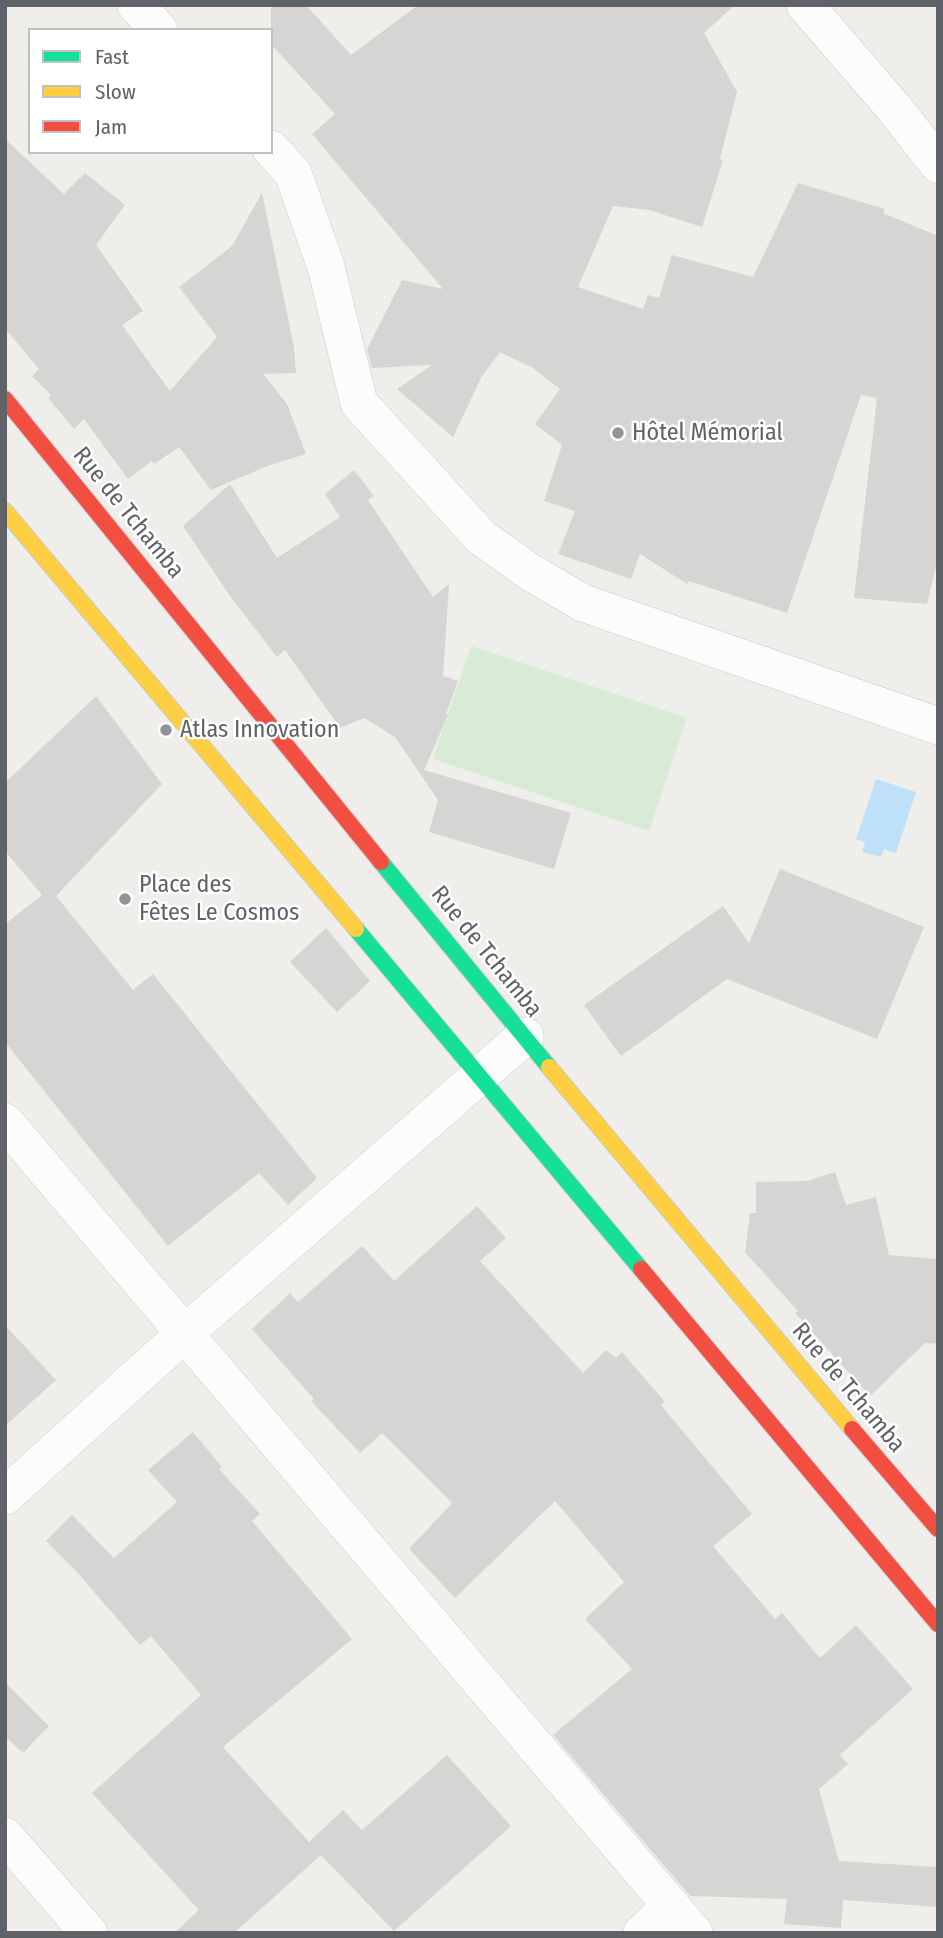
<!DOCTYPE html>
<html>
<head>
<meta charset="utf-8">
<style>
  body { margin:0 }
  #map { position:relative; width:943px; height:1938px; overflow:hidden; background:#efeeea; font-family:"Fira Sans Condensed",sans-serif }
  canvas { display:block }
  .frame { position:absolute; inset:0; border:7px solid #5f6368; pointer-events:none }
  .legend { position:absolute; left:28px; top:28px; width:245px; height:126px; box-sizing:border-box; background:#fff; border:2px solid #bfc1c3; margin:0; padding:9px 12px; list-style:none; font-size:21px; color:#5f6368 }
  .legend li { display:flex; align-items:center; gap:14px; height:35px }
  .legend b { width:35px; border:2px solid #bfc1c3 }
</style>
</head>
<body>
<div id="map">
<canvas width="943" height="1938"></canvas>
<div class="frame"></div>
<ul class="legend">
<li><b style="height:9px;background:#16e098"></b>Fast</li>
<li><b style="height:9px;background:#ffcf43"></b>Slow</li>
<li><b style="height:9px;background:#f24e42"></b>Jam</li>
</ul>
</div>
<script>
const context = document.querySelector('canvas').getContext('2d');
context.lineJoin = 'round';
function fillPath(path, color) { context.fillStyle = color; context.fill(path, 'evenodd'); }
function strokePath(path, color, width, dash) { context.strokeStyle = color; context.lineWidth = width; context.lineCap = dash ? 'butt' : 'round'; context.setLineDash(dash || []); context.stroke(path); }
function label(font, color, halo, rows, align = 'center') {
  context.font = font + ' "Fira Sans Condensed",sans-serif'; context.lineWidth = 5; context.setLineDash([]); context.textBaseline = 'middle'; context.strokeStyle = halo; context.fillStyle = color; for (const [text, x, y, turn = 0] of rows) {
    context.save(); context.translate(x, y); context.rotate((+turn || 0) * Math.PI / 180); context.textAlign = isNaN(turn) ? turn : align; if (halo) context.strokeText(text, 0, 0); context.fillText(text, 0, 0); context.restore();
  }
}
const green = new Path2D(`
  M 471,646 L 687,718 L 649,831 L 433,759 Z`);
const water = new Path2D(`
  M 876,779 L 916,792 L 896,853 L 884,849 L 881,857 L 862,852 L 865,842 L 856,839 Z`);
const building = new Path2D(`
  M 271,5 L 306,5 L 351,55 L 418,5 L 735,5 L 704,33 L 737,92 L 720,159 L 723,160 L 702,227 L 649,210 L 613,206 L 578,287 L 643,309 L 648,295 L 659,298 L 672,255 L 753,277 L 798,183 L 885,209 L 883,213 L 938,236 L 938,558 L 927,604 L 854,598 L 877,398 L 861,395 L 787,613 L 689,581 L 687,584 L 640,554 L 631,579 L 558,554 L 575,511 L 544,501 L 562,445 L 535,424 L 560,389 L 533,368 L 500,352 L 482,376 L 453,437 L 397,389 L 432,365 L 372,368 L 367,349 L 402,280 L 443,289 L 312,134 L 335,114 L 271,44 Z
  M 5,139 L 64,194 L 85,173 L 125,205 L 96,245 L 143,311 L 122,325 L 170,391 L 217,337 L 179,287 L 232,246 L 262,193 L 294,347 L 296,373 L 263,374 L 287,404 L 306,454 L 270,465 L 211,490 L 179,447 L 154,464 L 152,461 L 128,479 L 84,419 L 74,429 L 48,398 L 51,395 L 32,376 L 39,369 L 5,328 Z
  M 354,470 L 374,496 L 368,500 L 433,597 L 449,584 L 443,676 L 458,681 L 446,714 L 448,715 L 424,770 L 571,813 L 554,869 L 429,832 L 438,800 L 395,737 L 364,718 L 340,728 L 285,650 L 277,657 L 230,596 L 183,526 L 230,484 L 277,558 L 340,517 L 325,494 Z
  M 96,696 L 162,784 L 56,896 L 133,990 L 153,974 L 317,1178 L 288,1205 L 259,1173 L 168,1246 L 5,1042 L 5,924 L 42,895 L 5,851 L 5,783 Z
  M 780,869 L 924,927 L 877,1039 L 727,979 L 621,1056 L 584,1005 L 723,906 L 749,943 Z
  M 326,928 L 370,981 L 337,1012 L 290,962 Z
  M 835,1172 L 846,1205 L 876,1197 L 889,1255 L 938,1259 L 938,1344 L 925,1343 L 870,1396 L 795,1313 L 798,1311 L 745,1252 L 750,1213 L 756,1213 L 756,1182 L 807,1181 Z
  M 477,1206 L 506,1238 L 480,1261 L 583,1373 L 606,1350 L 616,1358 L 622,1352 L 665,1402 L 661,1405 L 752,1514 L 713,1546 L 775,1619 L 782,1613 L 820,1658 L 856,1625 L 913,1689 L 840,1755 L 848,1764 L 819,1789 L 839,1861 L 938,1867 L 938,1907 L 843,1900 L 841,1928 L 784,1924 L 787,1899 L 690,1896 L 553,1735 L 632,1669 L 585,1619 L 624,1582 L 555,1501 L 455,1598 L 409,1549 L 452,1503 L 382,1433 L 360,1453 L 311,1401 L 314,1399 L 252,1329 L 290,1293 L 298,1302 L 362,1246 L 394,1281 Z
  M 5,1325 L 56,1380 L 5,1426 Z
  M 193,1432 L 222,1467 L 219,1469 L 260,1514 L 252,1521 L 352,1639 L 223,1747 L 309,1842 L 343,1810 L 362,1830 L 447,1755 L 511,1826 L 394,1931 L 319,1853 L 321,1855 L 234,1933 L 174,1933 L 199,1910 L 92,1793 L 201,1695 L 151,1636 L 140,1645 L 76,1571 L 46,1541 L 72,1515 L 114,1558 L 177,1502 L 148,1470 Z
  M 5,1682 L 49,1726 L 23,1753 L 5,1736 Z`);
const street = new Path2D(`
  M 136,5 L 159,30
  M 805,5 L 894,108 L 938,164
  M 271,149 L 293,173 L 326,267 L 359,403 L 481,537 L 530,572 L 583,603 L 938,726
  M 5,1122 L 694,1933
  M 5,1496 L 184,1334 L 525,1036
  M 5,1836 L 89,1933
  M 642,1933 L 670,1906`);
const fast = new Path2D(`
  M 381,862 L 549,1067
  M 356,929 L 641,1269`);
const slow = new Path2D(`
  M 5,511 L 356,929
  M 549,1067 L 852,1429`);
const jam = new Path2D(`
  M 5,399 L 381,862
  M 641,1269 L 938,1624
  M 852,1429 L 938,1529`);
const markers = [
  [618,433,7,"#919496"],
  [166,730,7,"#919496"],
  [125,899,7,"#919496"]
];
const poiNames = [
  ["Hôtel Mémorial",632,433],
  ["Atlas Innovation",180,730],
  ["Place des",139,885],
  ["Fêtes Le Cosmos",139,913]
];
const streetNames = [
  ["Rue de Tchamba",128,513,51],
  ["Rue de Tchamba",486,952,51],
  ["Rue de Tchamba",848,1388,50]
];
fillPath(green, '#d8ebd6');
fillPath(water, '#bfe0f9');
fillPath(building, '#d6d5d3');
strokePath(street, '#cbcccc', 38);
strokePath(fast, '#cacacb', 18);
strokePath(slow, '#cacacb', 18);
strokePath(jam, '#cacacb', 18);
strokePath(street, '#fdfcfc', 37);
strokePath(fast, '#16e098', 16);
strokePath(slow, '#ffcf43', 16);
strokePath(jam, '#f24e42', 16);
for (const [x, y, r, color] of markers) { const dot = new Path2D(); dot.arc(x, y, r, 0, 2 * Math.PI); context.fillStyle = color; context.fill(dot); strokePath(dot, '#fff', 2.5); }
label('24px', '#5f6368', '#fff', poiNames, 'left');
label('24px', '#5f6368', '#fff', streetNames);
</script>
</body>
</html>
